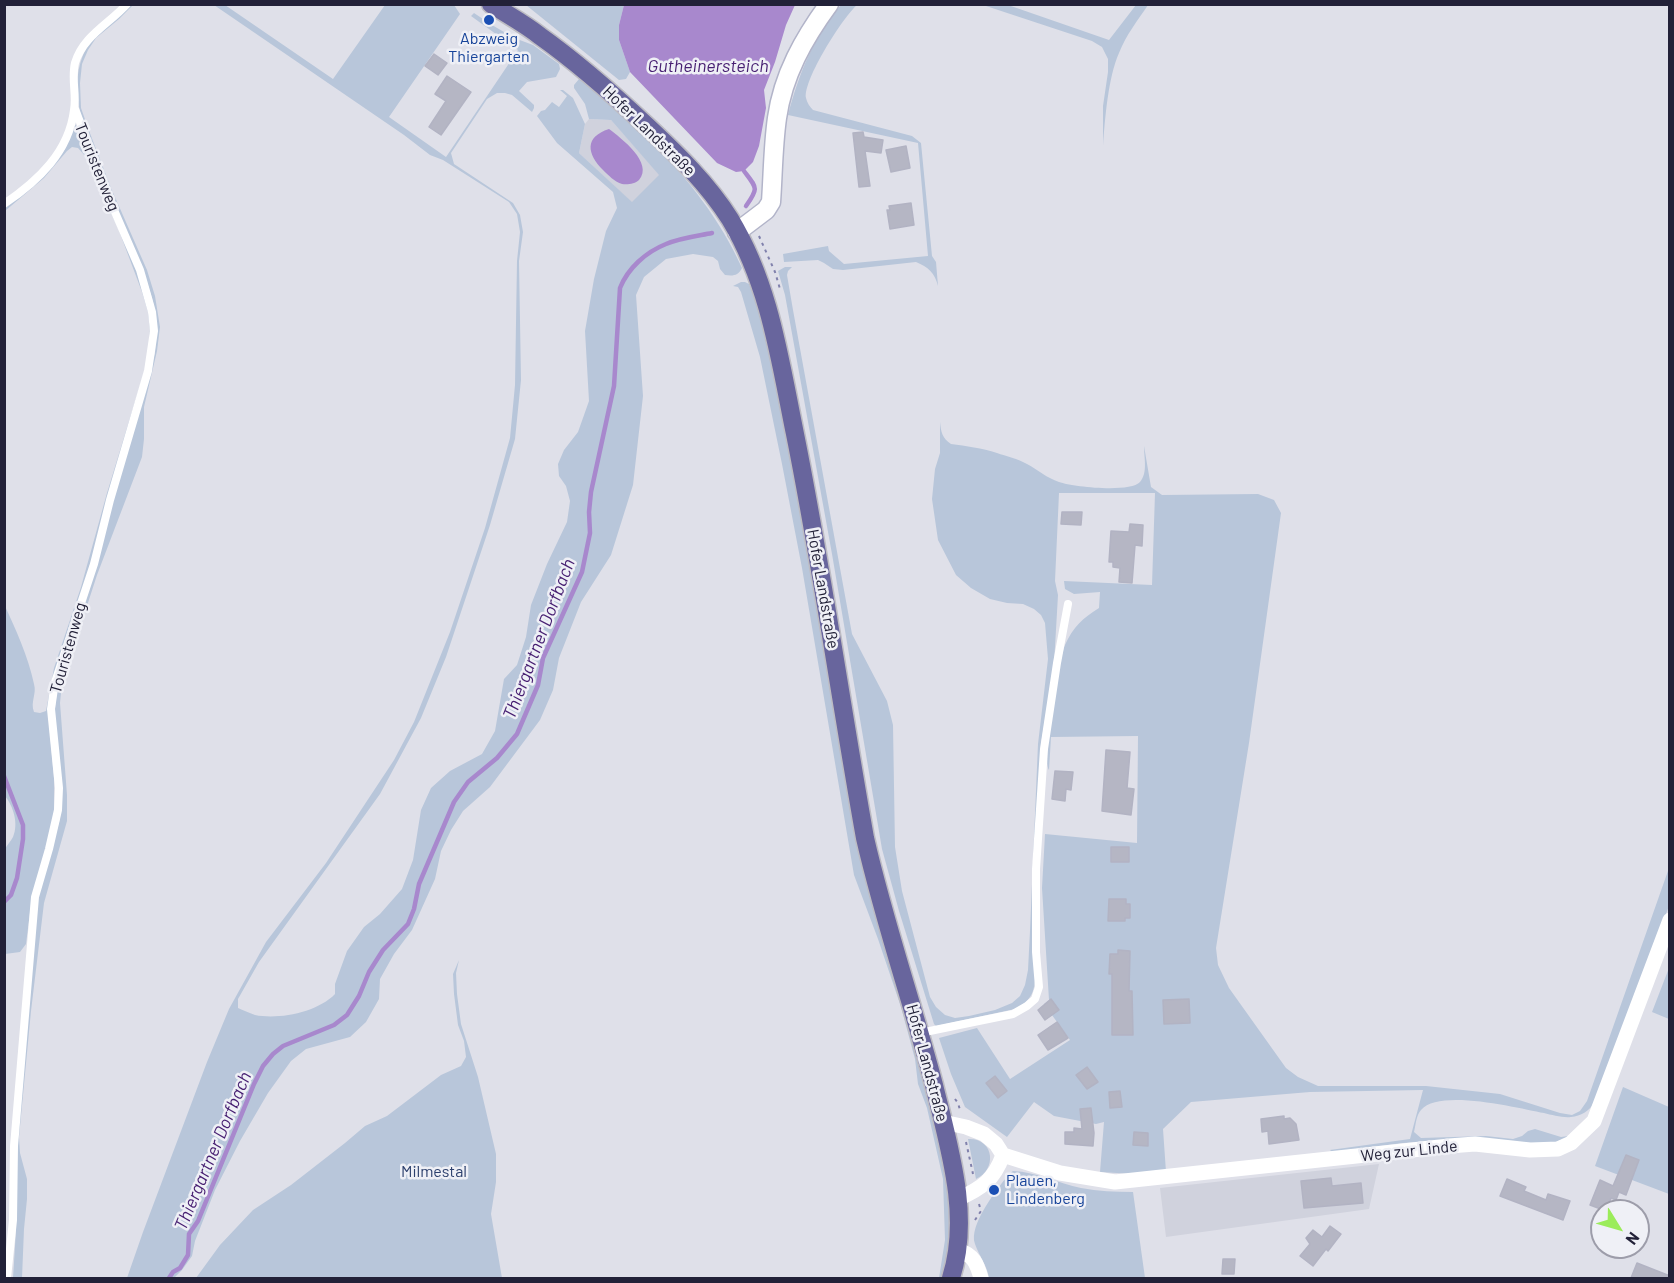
<!DOCTYPE html>
<html>
<head>
<meta charset="utf-8">
<style>
  body { margin:0 }
  #map { position:relative; width:1674px; height:1283px; overflow:hidden; background:#dfe0e9; font-family:Barlow,sans-serif }
  canvas { display:block }
  .frame { position:absolute; inset:0; border:6px solid #222138; pointer-events:none }
  .north { position:absolute; left:1590px; top:1199px; width:60px; height:60px; box-sizing:border-box; background:#eff0f6; border:2px solid #9d9daa; border-radius:50%; rotate:127deg; font-size:16px; font-weight:700; line-height:24px; text-align:center; color:#222138 }
  .north::after { content:''; display:block; margin:auto; width:21px; height:27px; background:#9bec5a; clip-path:polygon(50% 0,100% 100%,50% 72%,0 100%) }
</style>
</head>
<body>
<div id="map">
<canvas width="1674" height="1283"></canvas>
<div class="frame"></div>
<div class="north">N</div>
</div>
<script>
const context = document.querySelector('canvas').getContext('2d');
context.lineJoin = 'round';
function fillPath(path, color) { context.fillStyle = color; context.fill(path, 'evenodd'); }
function strokePath(path, color, width, dash) { context.strokeStyle = color; context.lineWidth = width; context.lineCap = dash ? 'butt' : 'round'; context.setLineDash(dash || []); context.stroke(path); }
function label(font, color, halo, rows, align = 'center') {
  context.font = font + ' Barlow,sans-serif'; context.lineWidth = 5; context.setLineDash([]); context.textBaseline = 'middle'; context.strokeStyle = halo; context.fillStyle = color; for (const [text, x, y, turn = 0] of rows) {
    context.save(); context.translate(x, y); context.rotate((+turn || 0) * Math.PI / 180); context.textAlign = isNaN(turn) ? turn : align; if (halo) context.strokeText(text, 0, 0); context.fillText(text, 0, 0); context.restore();
  }
}
const built = new Path2D(`
  M 589,119 L 611,120 L 660,175 L 632,203 L 579,153 L 585,124 Z
  M 1379,1164 L 1369,1209 L 1166,1237 L 1160,1188 Z`);
const green = new Path2D(`
  M 131,5 L 133,5 L 119,19 L 96,38 L 88,50 L 82,64 L 80,83 L 81,108 L 88,128 L 111,188 L 147,270 L 155,296 L 160,327 L 157,351 L 144,407 L 144,439 L 142,457 L 97,575 L 62,683 L 60,703 L 67,795 L 67,821 L 44,903 L 31,1011 L 19,1137 L 20,1153 L 27,1179 L 27,1199 L 24,1229 L 22,1278 L 13,1278 L 16,1230 L 16,1156 L 37,899 L 60,819 L 54,717 L 58,681 L 108,518 L 155,353 C 156,334 157,317 152,298 C 137,247 111,200 93,150 C 88,136 82,122 79,107 C 75,88 77,65 86,49 C 94,33 118,17 131,5 Z
  M 214,5 L 225,5 L 333,79 L 385,5 L 454,5 L 460,14 L 389,117 L 446,157 L 518,50 L 471,16 L 474,13 L 492,25 L 504,32 L 503,36 L 514,42 L 517,39 L 533,45 L 559,64 L 560,69 L 556,77 L 527,82 L 519,91 L 534,105 L 534,108 L 532,112 L 512,95 L 505,93 L 497,93 L 487,99 L 451,153 L 454,164 L 513,203 L 520,215 L 523,232 L 519,261 L 521,380 L 515,439 L 490,525 L 446,657 L 421,718 L 380,794 L 259,962 L 238,999 L 238,1008 C 243,1010 249,1013 255,1015 C 279,1020 318,1012 335,994 L 335,984 L 347,951 L 364,927 L 380,914 L 402,889 L 413,860 L 421,810 L 431,788 L 450,771 L 482,754 L 495,731 L 504,679 L 517,665 L 526,637 L 531,605 L 547,564 L 567,522 L 570,501 L 566,486 L 559,476 L 558,464 L 564,450 L 578,432 L 589,401 L 585,331 L 594,279 L 606,231 L 617,208 L 613,192 L 557,143 L 537,116 L 541,111 L 545,110 L 552,102 L 559,107 L 567,96 L 560,90 L 563,90 L 573,98 L 585,124 L 579,153 L 632,202 L 659,175 L 611,120 L 589,119 L 585,104 L 574,88 L 574,85 L 579,79 L 583,80 L 590,86 C 611,104 632,122 651,142 C 688,178 721,221 742,268 C 738,276 733,276 725,275 L 720,269 L 718,261 L 713,257 L 693,254 L 666,259 L 644,277 L 636,295 L 643,396 L 633,485 L 611,555 L 581,602 L 559,658 L 553,690 L 540,720 L 490,787 L 463,811 L 451,830 L 441,851 L 435,879 L 412,930 L 394,954 L 380,979 L 379,999 L 366,1022 L 350,1037 L 306,1049 L 291,1061 L 268,1093 L 240,1141 L 215,1190 L 195,1241 L 192,1256 L 182,1270 L 174,1278 L 127,1278 L 143,1232 L 207,1062 L 229,1009 L 266,942 L 326,863 L 394,760 L 414,722 L 450,632 L 485,528 L 510,438 L 515,385 L 517,261 L 520,232 L 517,214 L 509,202 L 443,160 L 430,155 L 404,135 Z
  M 526,5 L 624,5 L 619,25 L 619,40 L 630,72 L 626,79 L 619,80 Z
  M 841,5 L 857,5 C 843,17 803,80 806,98 C 807,103 810,107 813,110 L 912,136 L 921,143 L 932,256 L 936,262 L 938,286 C 935,273 928,267 916,262 L 843,270 L 833,269 L 824,263 L 818,260 L 784,262 L 783,254 L 828,246 L 829,251 L 844,264 L 928,256 L 918,143 L 788,115 C 799,74 813,37 841,5 Z
  M 983,5 L 1008,5 L 1109,40 L 1136,5 L 1148,5 C 1138,20 1126,35 1119,53 C 1108,78 1105,119 1103,146 L 1103,106 L 1108,72 L 1108,59 L 1102,47 L 1092,41 Z
  M 75,124 L 137,270 L 145,291 L 152,330 L 146,370 L 48,711 L 54,778 L 54,821 L 32,897 L 26,944 L 20,952 L 5,954 L 5,849 C 7,845 11,841 13,837 C 19,823 13,806 5,796 L 4,604 C 16,630 28,656 34,684 C 37,694 30,702 34,712 L 40,713 L 46,711 L 54,668 L 81,587 L 107,493 L 145,369 L 149,348 L 150,330 L 148,312 L 142,292 L 118,228 L 86,157 L 78,148 L 72,147 L 67,151 L 44,178 L 5,211 L 5,207 L 55,163 L 65,149 Z
  M 785,267 L 792,267 L 788,271 L 787,275 L 793,310 L 852,634 L 887,701 L 893,725 L 895,847 L 902,891 L 930,997 L 936,1007 L 945,1015 L 955,1018 L 969,1016 L 995,1010 L 1012,1003 L 1020,996 L 1025,985 L 1028,970 L 1030,931 L 1038,744 L 1048,659 L 1045,623 L 1041,615 L 1034,609 L 1023,604 L 1007,603 L 990,599 L 971,588 L 956,575 L 938,540 L 932,499 L 935,469 L 940,453 L 940,422 C 941,432 942,438 951,444 C 966,446 982,448 997,453 C 1006,456 1018,459 1027,464 C 1038,470 1047,478 1059,482 C 1073,487 1130,493 1140,482 C 1148,473 1144,458 1144,446 L 1151,487 L 1162,495 L 1258,494 L 1274,500 L 1281,513 L 1249,743 L 1216,948 L 1218,965 L 1229,988 L 1286,1068 L 1298,1077 L 1318,1086 L 1426,1086 L 1500,1094 L 1560,1113 L 1572,1115 L 1580,1111 L 1587,1101 L 1669,868 L 1669,906 L 1594,1103 C 1589,1111 1581,1116 1571,1117 C 1563,1118 1552,1115 1544,1113 C 1518,1108 1439,1088 1421,1110 C 1416,1116 1416,1124 1414,1132 L 1421,1138 L 1486,1136 L 1513,1139 L 1522,1136 L 1528,1131 L 1535,1129 L 1561,1137 L 1569,1136 L 1567,1138 L 1549,1144 L 1465,1139 L 1403,1143 L 1332,1152 L 1330,1150 L 1410,1139 L 1423,1090 L 1310,1092 L 1191,1102 L 1163,1129 L 1166,1172 L 1134,1174 L 1100,1172 L 1104,1122 L 1096,1124 L 1054,1116 L 1034,1102 L 1007,1137 L 965,1107 L 951,1074 L 939,1038 L 977,1028 L 1010,1079 L 1070,1040 L 1044,1004 L 1049,1000 L 1042,888 L 1045,834 L 1137,843 L 1138,736 L 1051,737 L 1049,770 C 1042,757 1058,662 1065,645 C 1073,627 1083,618 1099,608 L 1100,592 L 1074,594 L 1065,589 L 1064,581 L 1152,585 L 1155,493 L 1059,493 L 1055,581 L 1058,595 L 1054,664 L 1041,744 L 1036,971 C 1034,991 1034,999 1015,1009 L 936,1026 L 934,1024 L 899,911 L 882,849 L 832,554 L 785,295 L 778,271 Z
  M 741,282 L 745,282 L 749,284 L 760,312 L 770,349 L 914,1034 L 952,1199 L 953,1228 L 943,1278 L 939,1278 L 945,1240 L 943,1179 L 927,1108 L 918,1084 L 915,1059 L 901,1007 L 878,939 L 854,875 L 802,568 L 782,464 L 760,357 L 741,292 L 738,287 L 733,286 Z
  M 459,960 L 456,973 L 457,994 L 461,1024 L 478,1077 L 496,1154 L 496,1182 L 491,1214 L 502,1278 L 196,1278 L 220,1245 L 253,1210 L 291,1185 L 345,1143 L 365,1126 L 387,1116 L 441,1075 L 461,1066 L 466,1057 L 464,1041 L 458,1025 L 454,994 L 453,974 Z
  M 1669,968 L 1669,1019 L 1652,1012 Z
  M 1623,1087 L 1669,1107 L 1669,1194 L 1595,1166 Z
  M 968,1139 C 995,1138 997,1170 976,1179 Z
  M 1013,1171 C 1037,1172 1058,1183 1081,1188 C 1098,1191 1115,1192 1133,1192 L 1145,1278 L 989,1278 C 987,1265 979,1256 975,1244 C 968,1225 998,1188 1009,1174 Z`);
const water = new Path2D(`
  M 624,5 L 795,5 L 786,25 L 775,62 L 764,90 L 766,108 L 759,146 L 753,162 L 744,171 L 736,172 L 717,163 L 630,72 L 619,40 L 619,25 Z
  M 609,129 C 621,138 654,163 639,180 C 635,184 627,185 622,184 C 615,182 608,175 603,170 C 587,154 584,137 609,129 Z`);
const stream = new Path2D(`
  M 744,171 C 757,188 759,188 746,206
  M 4,776 L 23,825 L 23,839 L 17,878 L 11,895 L 4,902
  M 169,1278 L 173,1272 L 180,1268 L 188,1255 L 189,1234 L 198,1221 L 254,1084 L 263,1066 L 273,1054 L 283,1046 L 334,1025 L 347,1015 L 359,996 L 369,972 L 383,950 L 408,924 L 414,909 L 419,884 L 454,802 L 468,782 L 497,758 L 517,734 L 538,685 L 543,658 L 582,572 L 590,533 L 589,512 L 591,492 L 614,386 L 620,288 C 628,268 646,252 666,244 C 680,238 697,236 712,233`);
const building = new Path2D(`
  M 434,54 L 447,63 L 438,75 L 425,66 Z
  M 447,76 L 471,92 L 441,135 L 429,127 L 446,101 L 435,94 Z
  M 863,132 L 864,137 L 883,140 L 881,153 L 865,151 L 870,186 L 859,187 L 853,133 Z
  M 906,146 L 910,168 L 891,172 L 886,150 Z
  M 911,203 L 914,225 L 890,229 L 887,210 L 890,210 L 889,206 Z
  M 1062,512 L 1082,512 L 1081,525 L 1061,524 Z
  M 1130,524 L 1143,525 L 1142,546 L 1135,545 L 1132,583 L 1119,582 L 1120,568 L 1113,567 L 1113,562 L 1109,562 L 1111,531 L 1129,532 Z
  M 1106,750 L 1130,752 L 1127,788 L 1134,789 L 1131,815 L 1102,811 Z
  M 1055,771 L 1073,772 L 1071,790 L 1066,789 L 1065,801 L 1052,799 Z
  M 1111,847 L 1129,847 L 1129,862 L 1111,862 Z
  M 1109,899 L 1126,899 L 1126,904 L 1130,904 L 1130,918 L 1125,918 L 1125,921 L 1108,921 Z
  M 1118,950 L 1130,951 L 1129,991 L 1132,991 L 1133,1035 L 1112,1035 L 1112,974 L 1109,974 L 1110,954 L 1118,954 Z
  M 1051,999 L 1059,1010 L 1045,1020 L 1038,1010 Z
  M 1189,999 L 1190,1023 L 1164,1024 L 1163,1000 Z
  M 1057,1022 L 1068,1038 L 1048,1050 L 1038,1035 Z
  M 1087,1067 L 1098,1082 L 1087,1089 L 1076,1075 Z
  M 995,1076 L 1007,1091 L 998,1098 L 986,1083 Z
  M 1120,1091 L 1122,1107 L 1110,1108 L 1109,1092 Z
  M 1091,1108 L 1094,1133 L 1093,1146 L 1065,1144 L 1065,1132 L 1074,1132 L 1074,1128 L 1082,1129 L 1080,1109 Z
  M 1284,1116 L 1284,1119 L 1290,1118 L 1296,1124 L 1299,1140 L 1269,1144 L 1268,1131 L 1262,1132 L 1261,1119 Z
  M 1134,1132 L 1148,1133 L 1148,1146 L 1133,1145 Z
  M 1626,1155 L 1639,1160 L 1626,1195 L 1619,1192 L 1616,1200 L 1611,1198 L 1606,1211 L 1590,1205 L 1600,1180 L 1613,1186 Z
  M 1331,1178 L 1332,1186 L 1361,1183 L 1363,1203 L 1304,1208 L 1301,1181 Z
  M 1507,1179 L 1526,1187 L 1524,1191 L 1546,1200 L 1548,1194 L 1570,1201 L 1563,1220 L 1500,1196 Z
  M 1330,1226 L 1341,1234 L 1328,1251 L 1326,1249 L 1313,1266 L 1300,1256 L 1310,1244 L 1306,1238 L 1313,1230 L 1322,1237 Z
  M 1223,1259 L 1235,1259 L 1234,1274 L 1222,1274 Z
  M 1637,1263 L 1670,1276 L 1670,1278 L 1631,1278 Z`);
const path = new Path2D(`
  M 759,236 L 775,272 L 780,289
  M 955,1099 L 958,1103 L 960,1110
  M 966,1142 L 973,1174
  M 975,1220 L 981,1211 L 979,1204`);
const lane = new Path2D(`
  M 4,204 C 38,181 69,152 74,110 C 77,95 71,79 75,63 C 83,36 109,24 127,4
  M 920,1033 L 1013,1014 L 1027,1006 L 1035,999 L 1039,987 L 1036,952 L 1036,869 L 1044,749 L 1057,663 L 1068,604
  M 7,1278 L 13,1220 L 14,1146 L 35,897 L 49,849 L 58,810 L 59,788 L 51,709 L 55,682 L 94,564 L 110,500 L 148,371 L 154,331 L 152,312 L 140,270 L 111,203 L 75,109`);
const street = new Path2D(`
  M 943,1122 L 966,1127 L 984,1134 L 996,1144 L 1003,1155 L 1060,1173 L 1115,1182 L 1449,1146 L 1475,1144 L 1530,1150 L 1558,1149 L 1571,1143 L 1594,1121 L 1670,920
  M 958,1199 C 982,1188 994,1180 1003,1155
  M 958,1250 C 974,1255 977,1264 981,1278`);
const secondary = new Path2D(`
  M 737,232 L 766,210 L 771,202 C 773,174 773,146 777,118 C 783,75 804,38 829,4`);
const primary = new Path2D(`
  M 491,4 C 508,15 525,24 540,36 C 578,63 613,94 647,126 C 677,154 708,184 730,219 C 770,285 780,361 795,434 C 822,568 841,704 865,838 C 884,921 912,1002 934,1085 C 949,1147 971,1216 951,1278`);
const markers = [
  [489,20,6,"#1a4fb4"],
  [994,1190,6,"#1a4fb4"]
];
const transitNames = [
  ["Abzweig",489,39],
  ["Thiergarten",489,57],
  ["Plauen,",1006,1181,"left"],
  ["Lindenberg",1006,1199,"left"]
];
const streetNames = [
  ["Hofer Landstraße",649,131,44],
  ["Touristenweg",97,167,68],
  ["Hofer Landstraße",823,589,80],
  ["Touristenweg",68,648,-74],
  ["Hofer Landstraße",927,1063,75],
  ["Weg zur Linde",1409,1151,-6]
];
const parkNames = [
  ["Milmestal",434,1172]
];
const waterNames = [
  ["Gutheinersteich",708,66],
  ["Thiergartner Dorfbach",539,639,-69],
  ["Thiergartner Dorfbach",213,1151,-67]
];
fillPath(built, '#d0d2dd');
fillPath(green, '#b8c6da');
fillPath(water, '#a888cd');
strokePath(stream, '#a888cd', 4.5);
fillPath(building, '#b5b6c4');
strokePath(building, '#b2b3c3', 1.5);
strokePath(secondary, '#b2b4c9', 21);
strokePath(primary, '#bdbcc3', 21);
strokePath(path, '#8081ac', 2, [3, 4.5]);
strokePath(lane, '#fff', 8);
strokePath(street, '#fff', 15);
strokePath(secondary, '#fff', 18);
strokePath(primary, '#68659d', 18);
for (const [x, y, r, color] of markers) { const dot = new Path2D(); dot.arc(x, y, r, 0, 2 * Math.PI); context.fillStyle = color; context.fill(dot); strokePath(dot, '#eff0f6', 2); }
label('16px', '#164399', '#eff0f6', transitNames);
label('16px', '#222138', '#eff0f6', streetNames);
label('16px', '#2d406d', '#eff0f6', parkNames);
label('italic 18px', '#461e71', '#eff0f6', waterNames);
</script>
</body>
</html>
